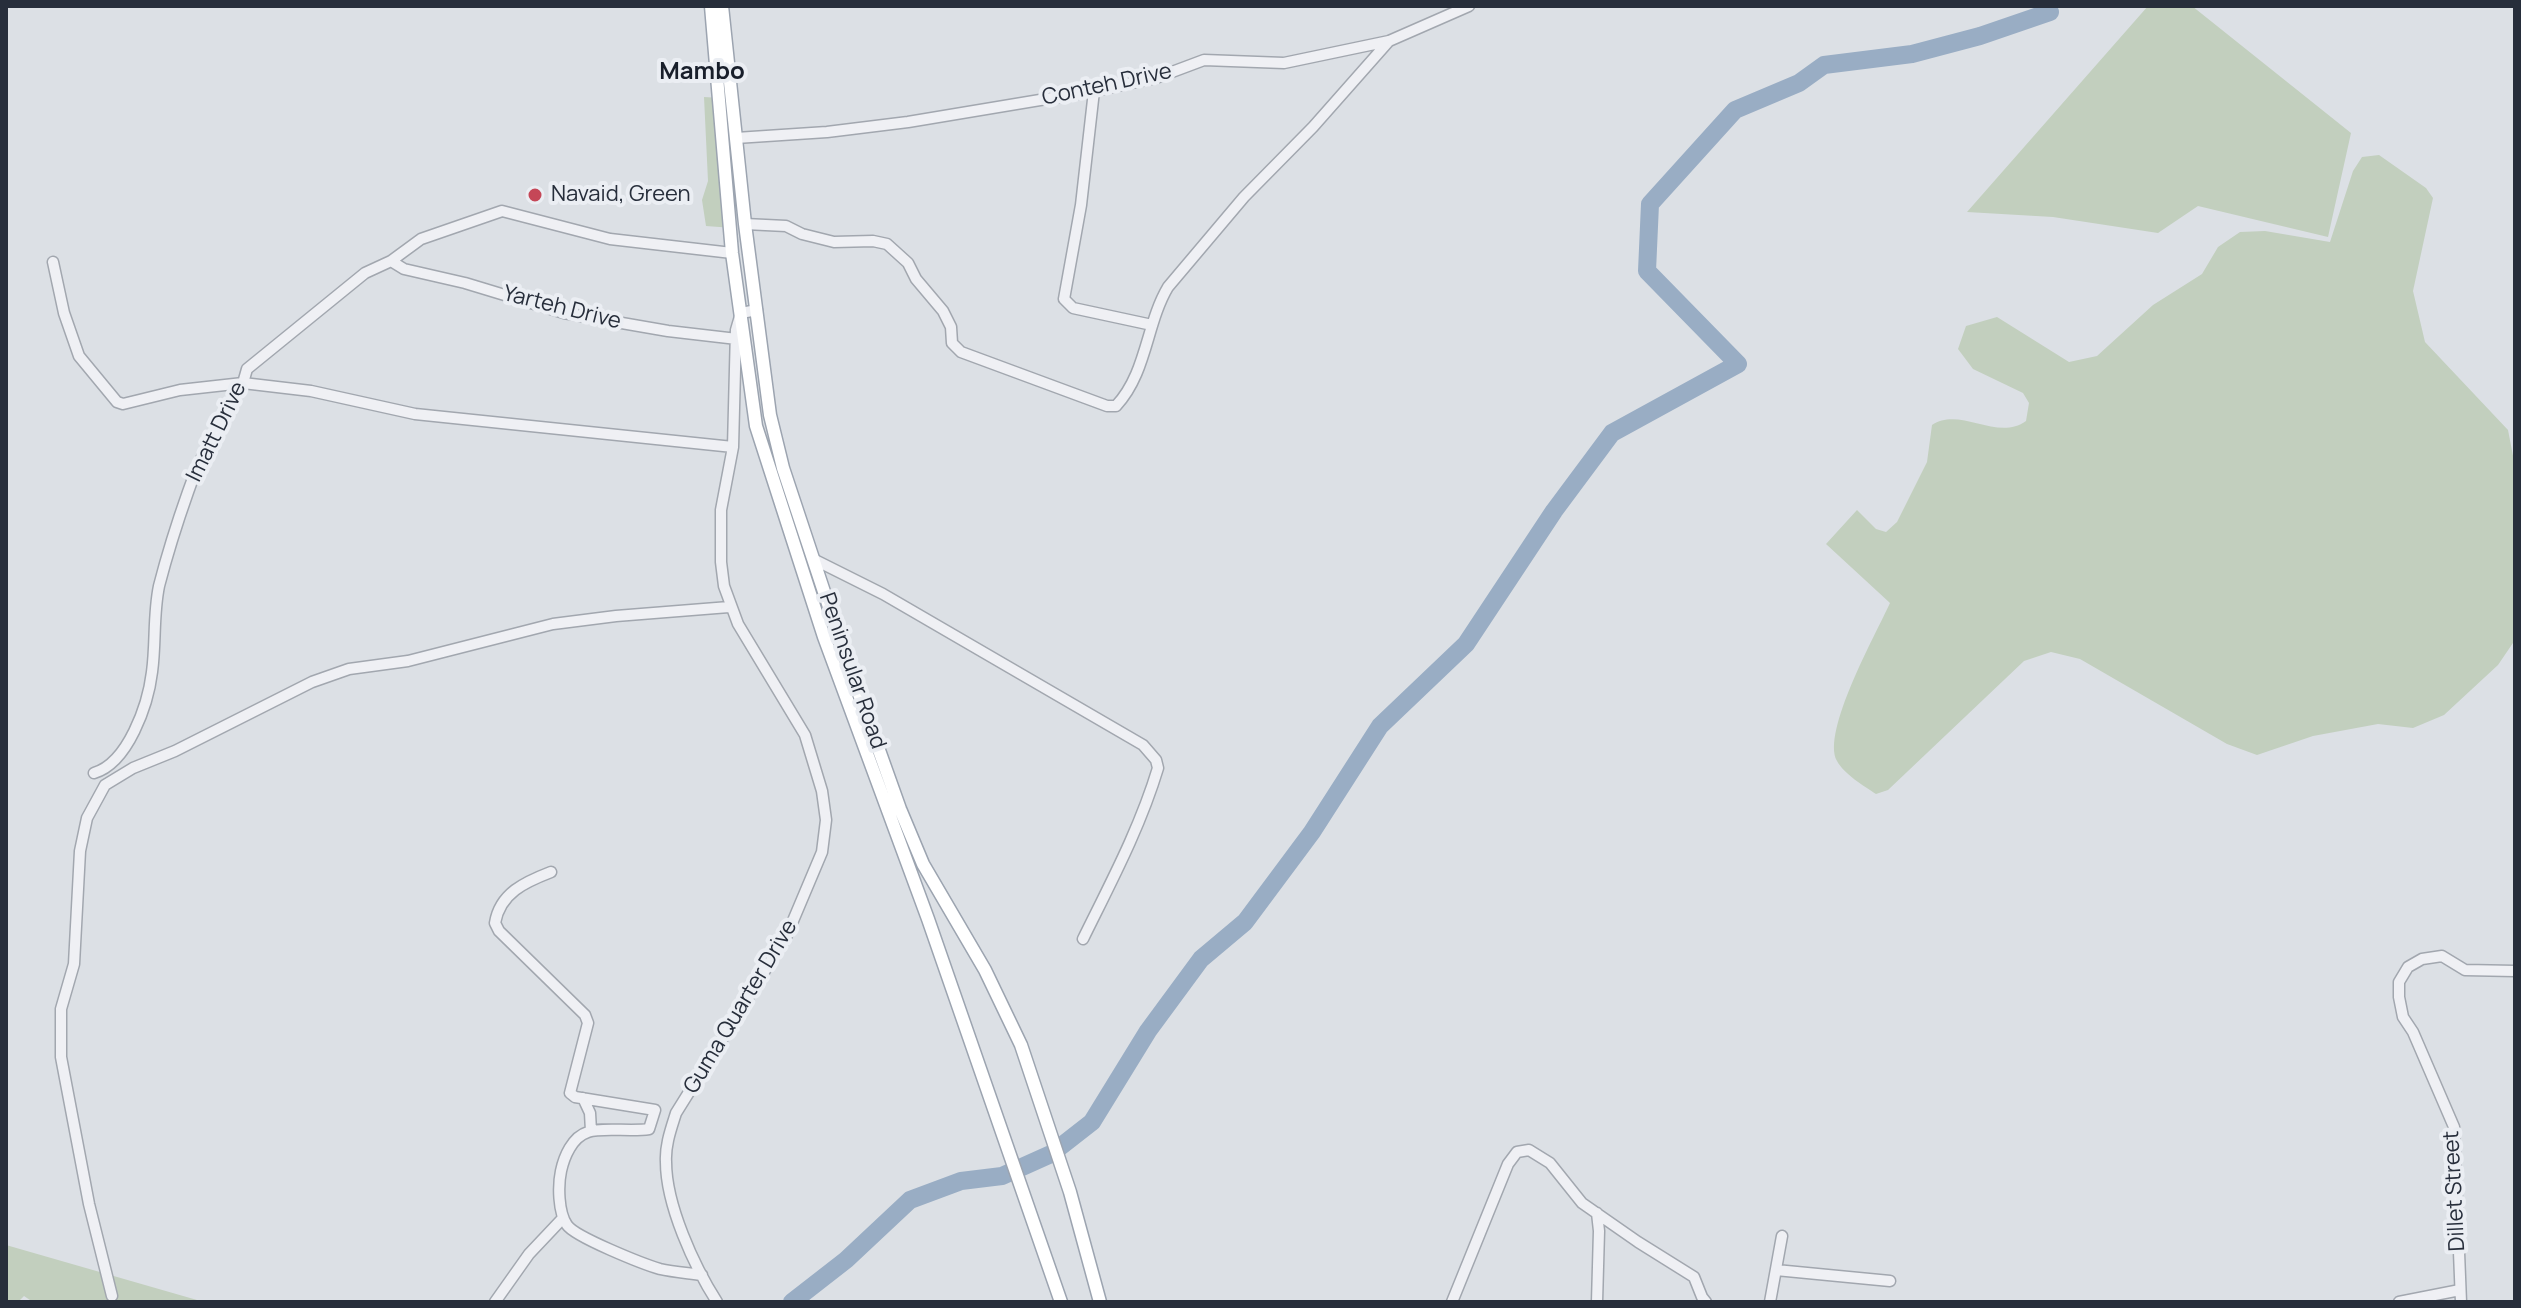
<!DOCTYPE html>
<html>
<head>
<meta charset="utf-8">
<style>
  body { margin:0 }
  #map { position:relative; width:2521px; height:1308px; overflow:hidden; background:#dce0e5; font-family:Manrope,sans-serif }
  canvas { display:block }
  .frame { position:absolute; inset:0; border:8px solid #272e3b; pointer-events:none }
</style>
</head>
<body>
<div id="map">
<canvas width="2521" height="1308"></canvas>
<div class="frame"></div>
</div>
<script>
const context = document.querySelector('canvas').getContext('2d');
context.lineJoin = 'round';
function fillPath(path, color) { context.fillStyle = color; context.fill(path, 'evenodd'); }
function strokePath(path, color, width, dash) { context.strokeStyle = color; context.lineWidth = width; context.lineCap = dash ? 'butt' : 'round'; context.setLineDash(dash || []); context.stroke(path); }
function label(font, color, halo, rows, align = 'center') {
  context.font = font + ' Manrope,sans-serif'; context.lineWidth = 8; context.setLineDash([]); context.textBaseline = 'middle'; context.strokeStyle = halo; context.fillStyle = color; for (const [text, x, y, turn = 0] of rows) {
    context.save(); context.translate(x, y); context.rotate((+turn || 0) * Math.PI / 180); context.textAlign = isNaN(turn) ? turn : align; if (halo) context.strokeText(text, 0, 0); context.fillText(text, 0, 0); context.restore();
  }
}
const green = new Path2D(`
  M 2148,6 L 2192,6 L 2351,133 L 2328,237 L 2198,206 L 2158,233 L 2053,217 L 1967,212 Z
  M 704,97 L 720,98 L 733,228 L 706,226 L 702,200 L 708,181 Z
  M 2379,155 L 2426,188 L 2433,198 L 2413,291 L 2425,342 L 2508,430 L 2515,466 L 2515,640 L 2498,665 L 2444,715 L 2413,728 L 2378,724 L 2313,736 L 2257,755 L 2227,744 L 2080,659 L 2051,652 L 2024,661 L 1888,790 L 1876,794 C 1864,786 1844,774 1837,761 C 1821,732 1876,634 1890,603 L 1826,544 L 1857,510 L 1876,529 L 1886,532 L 1897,522 L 1927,462 L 1932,425 C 1960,406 1997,442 2026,421 L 2029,403 L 2023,393 L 1973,369 L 1958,349 L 1966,326 L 1997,317 L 2069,362 L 2097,356 L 2153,305 L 2202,274 L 2218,247 L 2240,232 L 2265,231 L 2330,242 L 2353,171 L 2362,157 Z
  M 6,1245 L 204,1302 L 33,1302 L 24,1296 L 18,1302 L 6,1302 Z`);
const river = new Path2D(`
  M 792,1302 L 846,1260 L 910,1200 L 961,1181 L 1002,1176 L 1051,1154 L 1092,1122 L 1148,1031 L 1201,959 L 1245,922 L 1312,832 L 1380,726 L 1466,644 L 1554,511 L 1612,433 L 1738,364 L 1647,271 L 1650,204 L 1735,110 L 1799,83 L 1824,65 L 1912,54 L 1980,36 L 2050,12`);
const minor = new Path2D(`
  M 1094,91 L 1081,205 L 1064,299 L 1073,308 L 1152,325
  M 736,138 L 827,132 L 908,122 L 1094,91 L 1156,78 L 1204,60 L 1284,63 L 1389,41 L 1469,6
  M 745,224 L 786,226 L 802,234 L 834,242 L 873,241 L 887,244 L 908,263 L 916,279 L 943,311 L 951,327 L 952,343 L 961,352 L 1107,406 L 1116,406 C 1147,373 1146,324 1168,287 L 1244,197 L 1313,127 L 1389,41
  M 391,261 L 404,269 L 465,283 L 564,313 L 668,331 L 737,339
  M 53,262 L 64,313 L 79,356 L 117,402 L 123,404 L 180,390 L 243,383 L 311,391 L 415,414 L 733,447
  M 813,559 L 883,594 L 1143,745 L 1156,760 L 1158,768 C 1140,828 1110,884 1083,939
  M 94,773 C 128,763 148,705 152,672 C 156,643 153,615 159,586 C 167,555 177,523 188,492 C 201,453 222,418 243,383 L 247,369 L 365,273 L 391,261 L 421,239 L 502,211 L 610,239 L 732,253
  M 551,872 C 525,882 500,893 495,923 L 499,931 L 585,1015 L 588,1023 L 570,1093 L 575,1097 L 655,1110 L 649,1129 C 632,1132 600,1127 588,1132 C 572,1137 564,1157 561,1171 C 558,1185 558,1212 567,1225 C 575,1237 643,1264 660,1269 C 673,1272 688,1273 702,1275
  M 583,1098 L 590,1113 L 591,1131
  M 1597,1213 L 1599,1231 L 1597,1302
  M 1776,1270 L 1890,1281
  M 112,1296 L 89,1204 L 61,1057 L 61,1009 L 74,964 L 80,851 L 87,818 L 105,785 L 133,768 L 175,751 L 312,682 L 349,669 L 408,661 L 553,624 L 616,616 L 729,607
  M 495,1302 L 529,1254 L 563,1218
  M 717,1302 C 694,1266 666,1205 666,1162 C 665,1145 671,1129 676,1113 L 787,935 L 822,852 L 826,820 L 822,791 L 805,735 L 738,624 L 724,586 L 721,562 L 721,510 L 733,447 L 736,330 L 741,313 L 757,310
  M 1452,1302 L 1508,1164 L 1517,1152 L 1529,1150 L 1550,1163 L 1582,1203 L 1638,1242 L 1694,1277 L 1702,1297 L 1706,1302
  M 1770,1302 L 1782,1236
  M 2399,1302 L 2460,1290
  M 2461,1302 L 2454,1127 L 2413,1032 L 2403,1017 L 2399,997 L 2399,982 L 2408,967 L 2422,959 L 2442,956 L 2465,970 L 2515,971`);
const major = new Path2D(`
  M 711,6 L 732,253 L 756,426 L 824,637 L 928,919 L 1061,1302
  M 722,6 L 745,224 L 770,415 L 783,468 L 844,652 L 900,809 L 923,864 L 985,970 L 1021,1045 L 1070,1192 L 1100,1302`);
const markers = [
  [535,195,8,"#c54757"]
];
const streetNames = [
  ["Conteh Drive",1107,85,-12],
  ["Yarteh Drive",562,308,14],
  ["Imatt Drive",217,432,-64],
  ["Peninsular Road",852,671,71],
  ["Guma Quarter Drive",741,1007,-59],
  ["Dillet Street",2455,1191,-93]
];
const poiNames = [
  ["Navaid, Green",551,195]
];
const neighbourhoodNames = [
  ["Mambo",702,72]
];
fillPath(green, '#c2cfbe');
strokePath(river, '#99adc4', 18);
strokePath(minor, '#a2a7af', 13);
strokePath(major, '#9ca4b0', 15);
strokePath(minor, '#eff0f4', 10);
strokePath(major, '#fff', 12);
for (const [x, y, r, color] of markers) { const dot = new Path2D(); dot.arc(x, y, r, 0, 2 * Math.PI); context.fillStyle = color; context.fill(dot); strokePath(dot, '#ebeef3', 3); }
label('22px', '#272e3b', '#ebeef3', streetNames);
label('22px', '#272e3b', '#ebeef3', poiNames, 'left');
label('bold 24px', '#191f2b', '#ebeef3', neighbourhoodNames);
</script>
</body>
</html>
